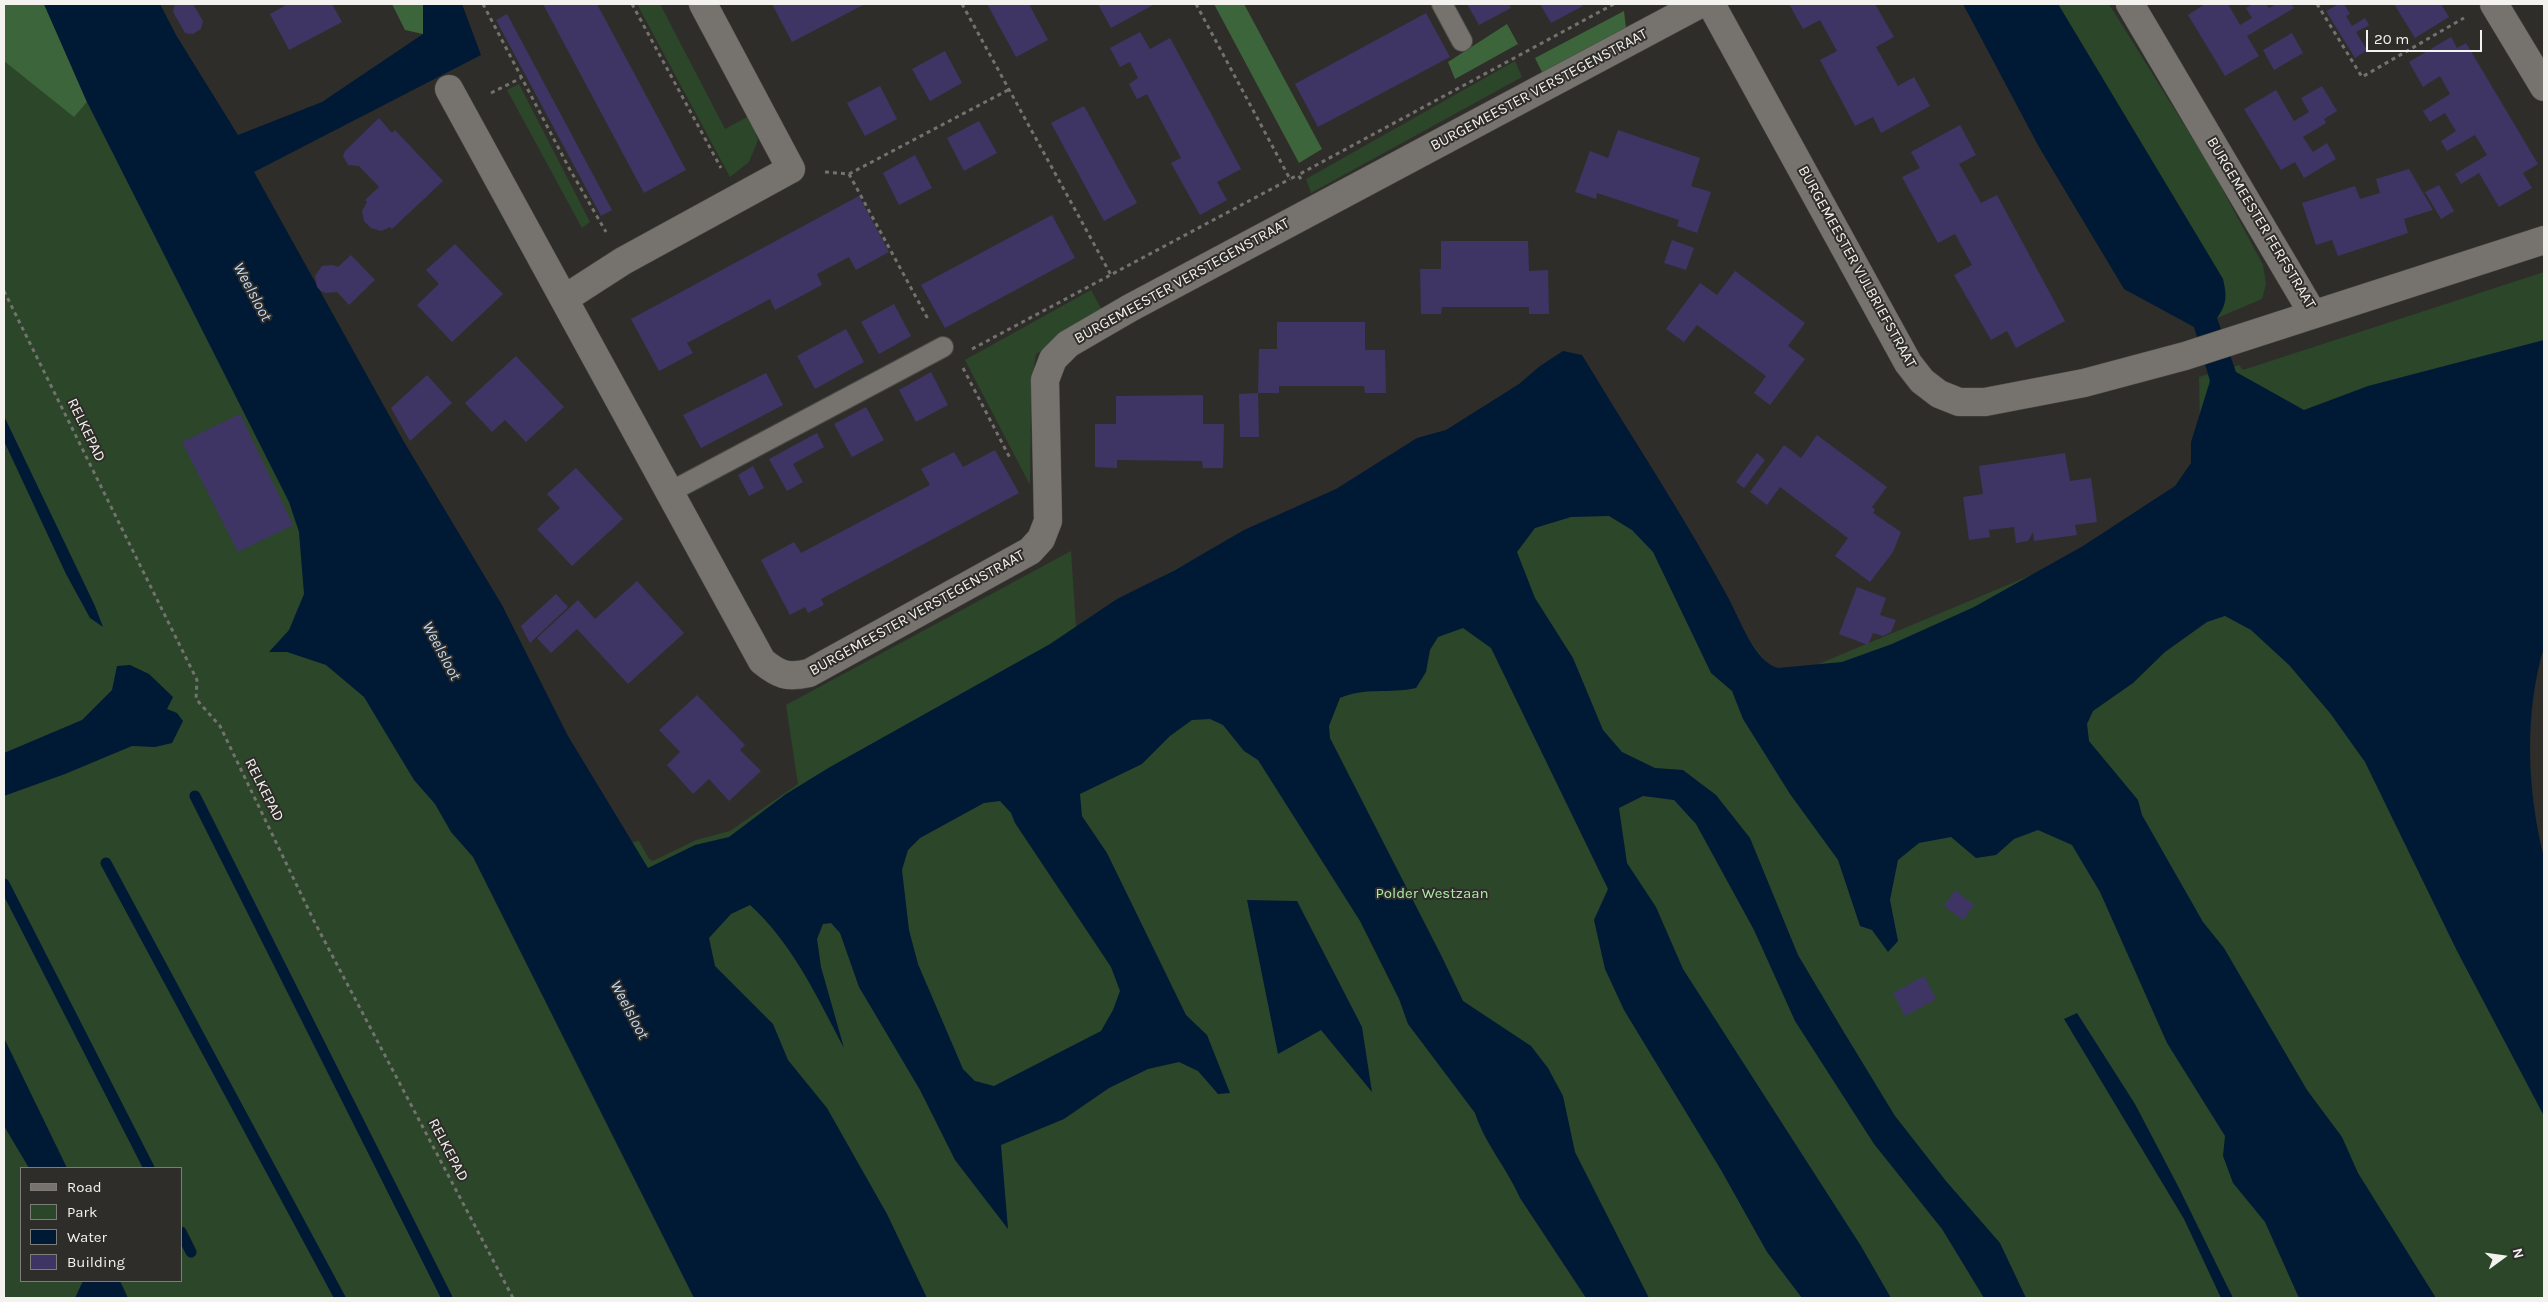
<!DOCTYPE html>
<html>
<head>
<meta charset="utf-8">
<style>
  body { margin:0 }
  #map { position:relative; width:2548px; height:1302px; overflow:hidden; background:#2f2d29; font-family:Karla,sans-serif }
  canvas { display:block }
  .frame { position:absolute; inset:0; border:5px solid #f3f2ef; pointer-events:none }
  .legend { position:absolute; left:20px; top:1167px; width:162px; height:115px; box-sizing:border-box; background:#2f2d29; border:1px solid #7d7c78; margin:0; padding:6px 9px; list-style:none; font-size:15px; color:#f3f2ef }
  .legend li { display:flex; align-items:center; gap:10px; height:25px }
  .legend b { width:25px; border:1px solid #7d7c78 }
  .north { position:absolute; left:2478px; top:1232px; width:50px; height:50px; -webkit-text-stroke:4px #2f2d29; paint-order:stroke; rotate:76deg; font-size:14px; font-weight:700; line-height:20px; text-align:center; color:#f3f2ef }
  .north::after { content:''; display:block; margin:auto; width:18px; height:22px; background:#f3f2ef; clip-path:polygon(50% 0,100% 100%,50% 72%,0 100%) }
  .scale { position:absolute; left:2366px; top:30px; width:116px; height:22px; box-sizing:border-box; border:2px solid #f3f2ef; border-top:0; padding-left:6px; font-size:15px; line-height:18px; white-space:nowrap; color:#f3f2ef; -webkit-text-stroke:4px #2f2d29; paint-order:stroke }
</style>
</head>
<body>
<div id="map">
<canvas width="2548" height="1302"></canvas>
<div class="frame"></div>
<ul class="legend">
<li><b style="height:6px;background:#76736e"></b>Road</li>
<li><b style="height:14px;background:#2c462a"></b>Park</li>
<li><b style="height:14px;background:#001935"></b>Water</li>
<li><b style="height:14px;background:#3e3565"></b>Building</li>
</ul>
<div class="north">N</div>
<div class="scale">20 m</div>
</div>
<script>
const context = document.querySelector('canvas').getContext('2d');
context.lineJoin = 'round';
function fillPath(path, color) { context.fillStyle = color; context.fill(path, 'evenodd'); }
function strokePath(path, color, width, dash) { context.strokeStyle = color; context.lineWidth = width; context.lineCap = dash ? 'butt' : 'round'; context.setLineDash(dash || []); context.stroke(path); }
function label(font, color, halo, rows, align = 'center') {
  context.font = font + ' Karla,sans-serif'; context.lineWidth = 4; context.setLineDash([]); context.textBaseline = 'middle'; context.strokeStyle = halo; context.fillStyle = color; for (const [text, x, y, turn = 0] of rows) {
    context.save(); context.translate(x, y); context.rotate((+turn || 0) * Math.PI / 180); context.textAlign = isNaN(turn) ? turn : align; if (halo) context.strokeText(text, 0, 0); context.fillText(text, 0, 0); context.restore();
  }
}
const green = new Path2D(`
  M 637,4 L 660,4 L 725,129 L 749,116 L 758,140 L 749,162 L 730,177 Z
  M 2058,4 L 2109,4 L 2211,168 L 2263,265 L 2266,284 L 2262,299 L 2217,318 L 2223,279 Z
  M 4,59 L 82,107 L 87,102 L 88,104 L 248,174 L 625,844 L 639,841 L 649,859 L 653,861 L 696,840 L 730,831 L 798,784 L 786,705 L 1071,551 L 1076,627 L 1127,595 L 1256,526 L 1336,490 L 1446,431 L 1519,385 L 1750,641 L 1769,666 L 1785,678 L 2175,515 L 2193,487 L 2200,425 L 2199,377 L 2239,365 L 2243,370 L 2544,272 L 2544,647 C 2523,713 2527,790 2544,857 L 2544,1298 L 4,1298 ZM 21,1168 L 181,1168 L 181,1281 L 21,1281 Z
  M 1515,61 L 1522,77 L 1311,193 L 1306,179 Z
  M 519,84 L 590,222 L 582,228 L 507,90 Z
  M 1091,290 L 1103,312 L 1036,354 L 1031,385 L 1030,485 L 965,360 Z`);
const forest = new Path2D(`
  M 4,4 L 44,4 L 87,102 L 74,117 L 4,61 Z
  M 392,4 L 423,4 L 423,34 L 405,30 Z
  M 1214,4 L 1244,4 L 1322,149 L 1299,163 Z
  M 1624,11 L 1626,28 L 1543,74 L 1535,58 Z
  M 1507,24 L 1518,44 L 1455,79 L 1448,62 Z`);
const water = new Path2D(`
  M 44,4 L 160,4 L 176,35 L 238,135 L 322,102 L 423,34 L 423,4 L 462,4 L 481,55 L 254,172 L 404,442 L 502,605 L 568,736 L 648,868 L 695,845 L 729,837 L 786,794 L 830,767 L 1050,644 L 1117,599 L 1175,570 L 1244,530 L 1336,489 L 1417,438 L 1446,430 L 1519,384 L 1540,366 L 1563,351 L 1582,355 C 1631,436 1684,516 1729,599 C 1740,620 1755,662 1778,668 L 1842,662 L 1892,644 L 1974,607 L 2083,546 L 2175,486 L 2191,463 L 2191,442 L 2210,381 L 2194,327 L 2124,289 L 2039,147 L 1963,4 L 2058,4 L 2223,279 C 2227,296 2227,304 2217,318 L 2236,372 L 2304,410 L 2368,386 L 2544,340 L 2544,647 C 2524,714 2527,790 2544,857 L 2544,1116 L 2457,951 L 2365,762 L 2330,713 L 2289,665 L 2251,630 L 2225,616 L 2207,622 L 2165,652 L 2133,683 L 2093,711 L 2087,724 L 2089,741 L 2138,800 L 2142,815 L 2203,922 L 2224,948 L 2307,1090 L 2342,1137 L 2358,1173 L 2436,1298 L 2299,1298 L 2265,1222 L 2233,1183 L 2223,1156 L 2225,1136 L 2167,1043 L 2100,892 L 2072,845 L 2038,830 L 2014,839 L 1996,855 L 1976,858 L 1951,837 L 1919,843 L 1898,860 L 1890,900 L 1898,941 L 1888,952 L 1872,930 L 1860,926 L 1838,860 L 1790,794 L 1743,719 L 1732,691 L 1711,673 L 1653,552 L 1632,530 L 1609,516 L 1571,517 L 1535,528 L 1517,552 L 1535,598 L 1573,658 L 1603,730 L 1622,752 L 1655,768 L 1683,770 L 1716,795 L 1750,838 L 1798,955 L 1842,1029 L 1895,1116 L 1946,1181 L 2000,1243 L 2026,1298 L 1984,1298 L 1942,1229 L 1874,1144 L 1795,1021 L 1754,930 L 1696,824 L 1674,800 L 1643,796 L 1619,808 L 1627,863 L 1656,907 L 1683,969 L 1861,1246 L 1891,1298 L 1802,1298 L 1767,1252 L 1721,1170 L 1624,1010 L 1605,969 L 1594,920 L 1608,889 L 1491,648 L 1463,628 L 1438,637 L 1430,650 L 1426,672 L 1416,688 C 1390,694 1364,687 1340,698 L 1329,726 L 1330,738 L 1442,957 L 1463,1001 L 1531,1046 L 1548,1068 L 1563,1096 L 1575,1152 L 1649,1298 L 1586,1298 L 1520,1198 C 1507,1168 1485,1144 1475,1113 L 1408,1024 L 1399,999 L 1360,921 L 1258,760 L 1244,751 L 1223,725 L 1210,719 L 1192,720 L 1170,736 L 1142,764 L 1080,794 L 1082,816 L 1107,853 L 1186,1015 L 1207,1035 L 1230,1093 L 1218,1094 L 1198,1071 L 1179,1062 L 1148,1069 L 1109,1088 L 1064,1119 L 1001,1145 L 1008,1229 L 955,1160 L 920,1090 L 859,987 L 840,933 L 831,923 L 823,924 L 817,939 L 821,967 L 844,1048 C 817,997 793,944 750,905 L 731,914 L 709,938 L 715,966 L 773,1024 L 788,1060 L 827,1108 L 887,1214 L 927,1298 L 694,1298 L 473,857 L 451,832 L 435,804 L 414,780 L 364,697 L 326,665 L 287,652 L 269,652 L 289,630 L 304,594 L 299,532 L 289,502 L 87,102 ZM 1000,801 L 1011,813 L 1015,823 L 1111,967 L 1120,991 L 1113,1010 L 1101,1031 L 994,1086 L 975,1081 L 963,1069 L 918,964 L 909,930 L 902,870 L 908,850 L 920,838 L 984,803 Z
  M 4,416 L 95,606 L 103,627 L 90,618 L 66,574 L 4,441 Z
  M 130,665 L 149,674 L 173,697 L 167,709 L 177,713 L 183,721 L 172,743 L 155,747 L 132,746 L 65,774 L 4,796 L 4,753 L 82,720 L 112,690 L 117,666 Z
  M 1247,900 L 1297,901 L 1362,1027 L 1372,1092 L 1321,1030 L 1278,1054 Z
  M 2077,1013 L 2135,1104 L 2179,1188 L 2233,1298 L 2221,1298 L 2184,1219 L 2064,1019 Z
  M 4,1038 L 67,1168 L 29,1168 L 4,1126 Z
  M 83,1281 L 120,1281 L 128,1298 L 75,1298 Z`);
const stream = new Path2D(`
  M 195,796 L 447,1298
  M 106,863 L 340,1298
  M 4,884 L 149,1168
  M 181,1232 L 191,1252`);
const building = new Path2D(`
  M 175,4 L 193,4 L 203,21 L 201,29 L 193,34 L 185,33 L 173,12 Z
  M 285,4 L 332,4 L 342,22 L 289,50 L 270,14 L 286,5 Z
  M 543,4 L 597,4 L 686,170 L 644,193 Z
  M 772,4 L 865,4 L 792,42 Z
  M 987,4 L 1029,4 L 1048,40 L 1016,57 Z
  M 1098,4 L 1152,4 L 1153,5 L 1111,28 Z
  M 1467,4 L 1509,4 L 1511,8 L 1479,25 Z
  M 1540,4 L 1582,4 L 1583,6 L 1551,23 Z
  M 1789,4 L 1875,4 L 1894,37 L 1876,47 L 1898,86 L 1914,77 L 1930,106 L 1881,133 L 1873,117 L 1855,126 L 1820,60 L 1837,51 L 1820,20 L 1803,29 Z
  M 2205,4 L 2228,4 L 2240,25 L 2252,18 L 2246,8 L 2253,4 L 2266,4 L 2269,8 L 2276,4 L 2291,4 L 2294,8 L 2247,36 L 2259,56 L 2225,76 L 2188,15 Z
  M 2339,4 L 2344,4 L 2350,14 L 2346,16 L 2352,26 L 2365,18 L 2369,25 L 2356,32 L 2367,50 L 2355,58 L 2326,11 Z
  M 2394,4 L 2441,4 L 2449,17 L 2415,38 Z
  M 1426,13 L 1450,57 L 1318,127 L 1295,84 Z
  M 507,14 L 612,210 L 601,216 L 496,20 Z
  M 1140,32 L 1150,49 L 1170,38 L 1241,169 L 1217,182 L 1227,200 L 1200,215 L 1171,163 L 1181,158 L 1147,94 L 1137,99 L 1129,84 L 1138,78 L 1130,62 L 1120,67 L 1110,48 Z
  M 2292,33 L 2303,53 L 2274,70 L 2263,50 Z
  M 2451,37 L 2457,48 L 2466,43 L 2538,164 L 2523,173 L 2532,188 L 2499,207 L 2479,173 L 2461,184 L 2455,174 L 2487,155 L 2475,135 L 2447,151 L 2441,141 L 2456,131 L 2445,113 L 2430,122 L 2423,111 L 2450,94 L 2440,76 L 2423,87 L 2409,62 Z
  M 945,51 L 962,83 L 930,101 L 912,69 Z
  M 880,86 L 897,119 L 865,136 L 847,103 Z
  M 2322,86 L 2337,111 L 2324,119 L 2326,123 L 2303,137 L 2313,152 L 2327,143 L 2336,159 L 2304,178 L 2295,162 L 2281,170 L 2244,109 L 2276,90 L 2294,121 L 2309,112 L 2301,98 Z
  M 1084,106 L 1137,203 L 1104,221 L 1051,123 Z
  M 379,118 L 392,133 L 395,130 L 443,181 L 392,229 L 390,227 L 381,231 L 371,228 L 364,221 L 362,211 L 367,202 L 365,200 L 379,187 L 359,166 L 348,165 L 343,156 L 345,151 Z
  M 979,121 L 997,153 L 964,171 L 947,138 Z
  M 1960,125 L 1976,155 L 1959,164 L 1981,203 L 1997,195 L 2065,321 L 2016,348 L 2007,331 L 1991,340 L 1954,275 L 1972,265 L 1955,234 L 1938,243 L 1902,177 L 1920,168 L 1911,152 Z
  M 1618,130 L 1700,158 L 1691,186 L 1711,192 L 1697,233 L 1677,226 L 1679,220 L 1597,193 L 1596,199 L 1575,192 L 1590,151 L 1608,158 Z
  M 915,155 L 932,188 L 899,205 L 883,173 Z
  M 2409,169 L 2433,210 L 2404,219 L 2408,233 L 2338,256 L 2332,240 L 2316,245 L 2302,203 L 2355,186 L 2360,199 L 2380,193 L 2376,179 Z
  M 2439,185 L 2454,211 L 2441,219 L 2425,192 Z
  M 859,196 L 889,252 L 856,270 L 849,257 L 817,274 L 822,285 L 775,310 L 770,299 L 687,343 L 693,353 L 659,371 L 631,319 Z
  M 1052,215 L 1075,258 L 945,328 L 921,285 Z
  M 1672,240 L 1694,248 L 1686,270 L 1664,263 Z
  M 1441,241 L 1528,241 L 1529,271 L 1548,270 L 1549,314 L 1529,314 L 1529,307 L 1442,307 L 1441,314 L 1421,314 L 1420,269 L 1441,269 Z
  M 455,244 L 503,294 L 452,342 L 417,305 L 439,284 L 426,270 Z
  M 351,255 L 375,280 L 349,305 L 337,292 L 326,293 L 321,291 L 317,287 L 315,276 L 322,266 L 333,265 L 338,267 Z
  M 1735,271 L 1805,323 L 1788,346 L 1805,359 L 1770,405 L 1754,393 L 1766,376 L 1697,325 L 1684,342 L 1666,329 L 1700,283 L 1717,295 Z
  M 894,304 L 911,336 L 879,354 L 861,322 Z
  M 1277,322 L 1365,322 L 1365,350 L 1385,350 L 1386,393 L 1365,393 L 1364,386 L 1279,386 L 1279,393 L 1258,393 L 1259,349 L 1277,349 Z
  M 846,329 L 864,362 L 815,389 L 797,356 Z
  M 516,356 L 564,407 L 526,442 L 505,420 L 492,432 L 465,403 Z
  M 931,372 L 948,405 L 916,422 L 899,390 Z
  M 766,373 L 783,405 L 701,448 L 683,415 Z
  M 427,375 L 452,403 L 410,441 L 391,408 Z
  M 1258,393 L 1259,437 L 1240,437 L 1239,394 Z
  M 1203,395 L 1203,424 L 1224,424 L 1223,468 L 1203,468 L 1202,461 L 1117,460 L 1117,468 L 1095,467 L 1095,424 L 1116,424 L 1116,396 Z
  M 866,407 L 884,440 L 852,457 L 834,424 Z
  M 240,414 L 293,525 L 238,552 L 182,442 Z
  M 817,433 L 824,447 L 793,464 L 803,482 L 787,491 L 769,459 Z
  M 1817,435 L 1887,487 L 1872,507 L 1875,510 L 1873,513 L 1901,532 L 1893,552 L 1870,582 L 1835,556 L 1848,538 L 1780,487 L 1767,505 L 1750,492 L 1784,445 L 1801,458 Z
  M 995,450 L 1019,493 L 821,599 L 824,605 L 808,613 L 805,607 L 790,615 L 761,560 L 794,542 L 801,553 L 930,485 L 921,469 L 954,452 L 963,467 Z
  M 1757,453 L 1765,460 L 1744,488 L 1736,482 Z
  M 2065,453 L 2070,481 L 2091,478 L 2097,522 L 2075,525 L 2077,535 L 2034,541 L 2033,532 L 2028,541 L 2016,543 L 2014,527 L 1989,530 L 1990,537 L 1969,540 L 1963,497 L 1983,494 L 1979,466 Z
  M 753,466 L 764,488 L 749,496 L 738,475 Z
  M 576,468 L 623,519 L 572,566 L 537,529 L 560,508 L 547,494 Z
  M 637,581 L 684,633 L 628,684 L 577,629 L 551,653 L 537,638 L 578,600 L 595,619 Z
  M 1857,587 L 1886,598 L 1880,615 L 1896,620 L 1891,632 L 1883,636 L 1873,633 L 1868,645 L 1839,634 Z
  M 556,594 L 568,607 L 530,643 L 521,626 Z
  M 697,695 L 745,745 L 740,750 L 761,771 L 729,801 L 709,779 L 693,794 L 667,765 L 680,752 L 659,730 Z
  M 1955,890 L 1974,905 L 1963,920 L 1944,906 Z
  M 1924,976 L 1936,999 L 1905,1016 L 1893,993 Z`);
const path = new Path2D(`
  M 483,4 L 569,168 L 606,232
  M 632,4 L 721,168
  M 962,4 L 1111,275
  M 1196,4 L 1290,179 L 1298,175
  M 2317,4 L 2362,77 L 2464,18
  M 491,93 L 521,78
  M 825,172 L 849,174 L 1008,90
  M 849,174 L 929,321
  M 1301,179 L 1298,175 L 1614,4
  M 4,291 L 197,680 L 196,699 L 220,726 L 314,921 L 513,1298
  M 972,349 L 1290,179
  M 963,368 L 1011,460`);
const lane = new Path2D(`
  M 1442,4 L 1462,41
  M 670,492 L 943,347`);
const street = new Path2D(`
  M 1711,4 L 1908,363 L 1922,381 L 1939,394 L 1959,402 L 1985,402 L 2084,383 L 2185,356 L 2544,240
  M 2130,4 L 2313,314
  M 2494,4 L 2544,87
  M 449,89 L 762,661 C 779,675 787,678 809,673 L 1030,551 L 1041,539 L 1048,521 L 1045,380 L 1053,359 L 1068,344 L 1130,308 L 1700,4
  M 564,299 L 623,261 L 791,169 L 703,4`);
const streetNames = [
  ["BURGEMEESTER VERSTEGENSTRAAT",1539,90,-28],
  ["BURGEMEESTER FERFSTRAAT",2261,223,59],
  ["BURGEMEESTER VIJLBRIEFSTRAAT",1857,267,61],
  ["BURGEMEESTER VERSTEGENSTRAAT",1182,281,-29],
  ["RELKEPAD",86,430,64],
  ["BURGEMEESTER VERSTEGENSTRAAT",917,613,-29],
  ["RELKEPAD",264,790,63],
  ["RELKEPAD",448,1150,62]
];
const parkNames = [
  ["Polder Westzaan",1432,894]
];
const waterNames = [
  ["Weelsloot",252,292,62],
  ["Weelsloot",441,651,62],
  ["Weelsloot",629,1010,62]
];
fillPath(green, '#2c462a');
fillPath(forest, '#3d653b');
fillPath(water, '#001935');
strokePath(stream, '#001935', 11);
fillPath(building, '#3e3565');
strokePath(lane, '#4c4b46', 22);
strokePath(street, '#4c4b46', 29);
strokePath(path, '#73726e', 3, [4, 4]);
strokePath(lane, '#76736e', 20);
strokePath(street, '#76736e', 28);
label('15px', '#f3f2ef', '#2f2d29', streetNames);
label('15px', '#abeaa7', '#2f2d29', parkNames);
label('italic 16px', '#c5ddf7', '#2f2d29', waterNames);
</script>
</body>
</html>
